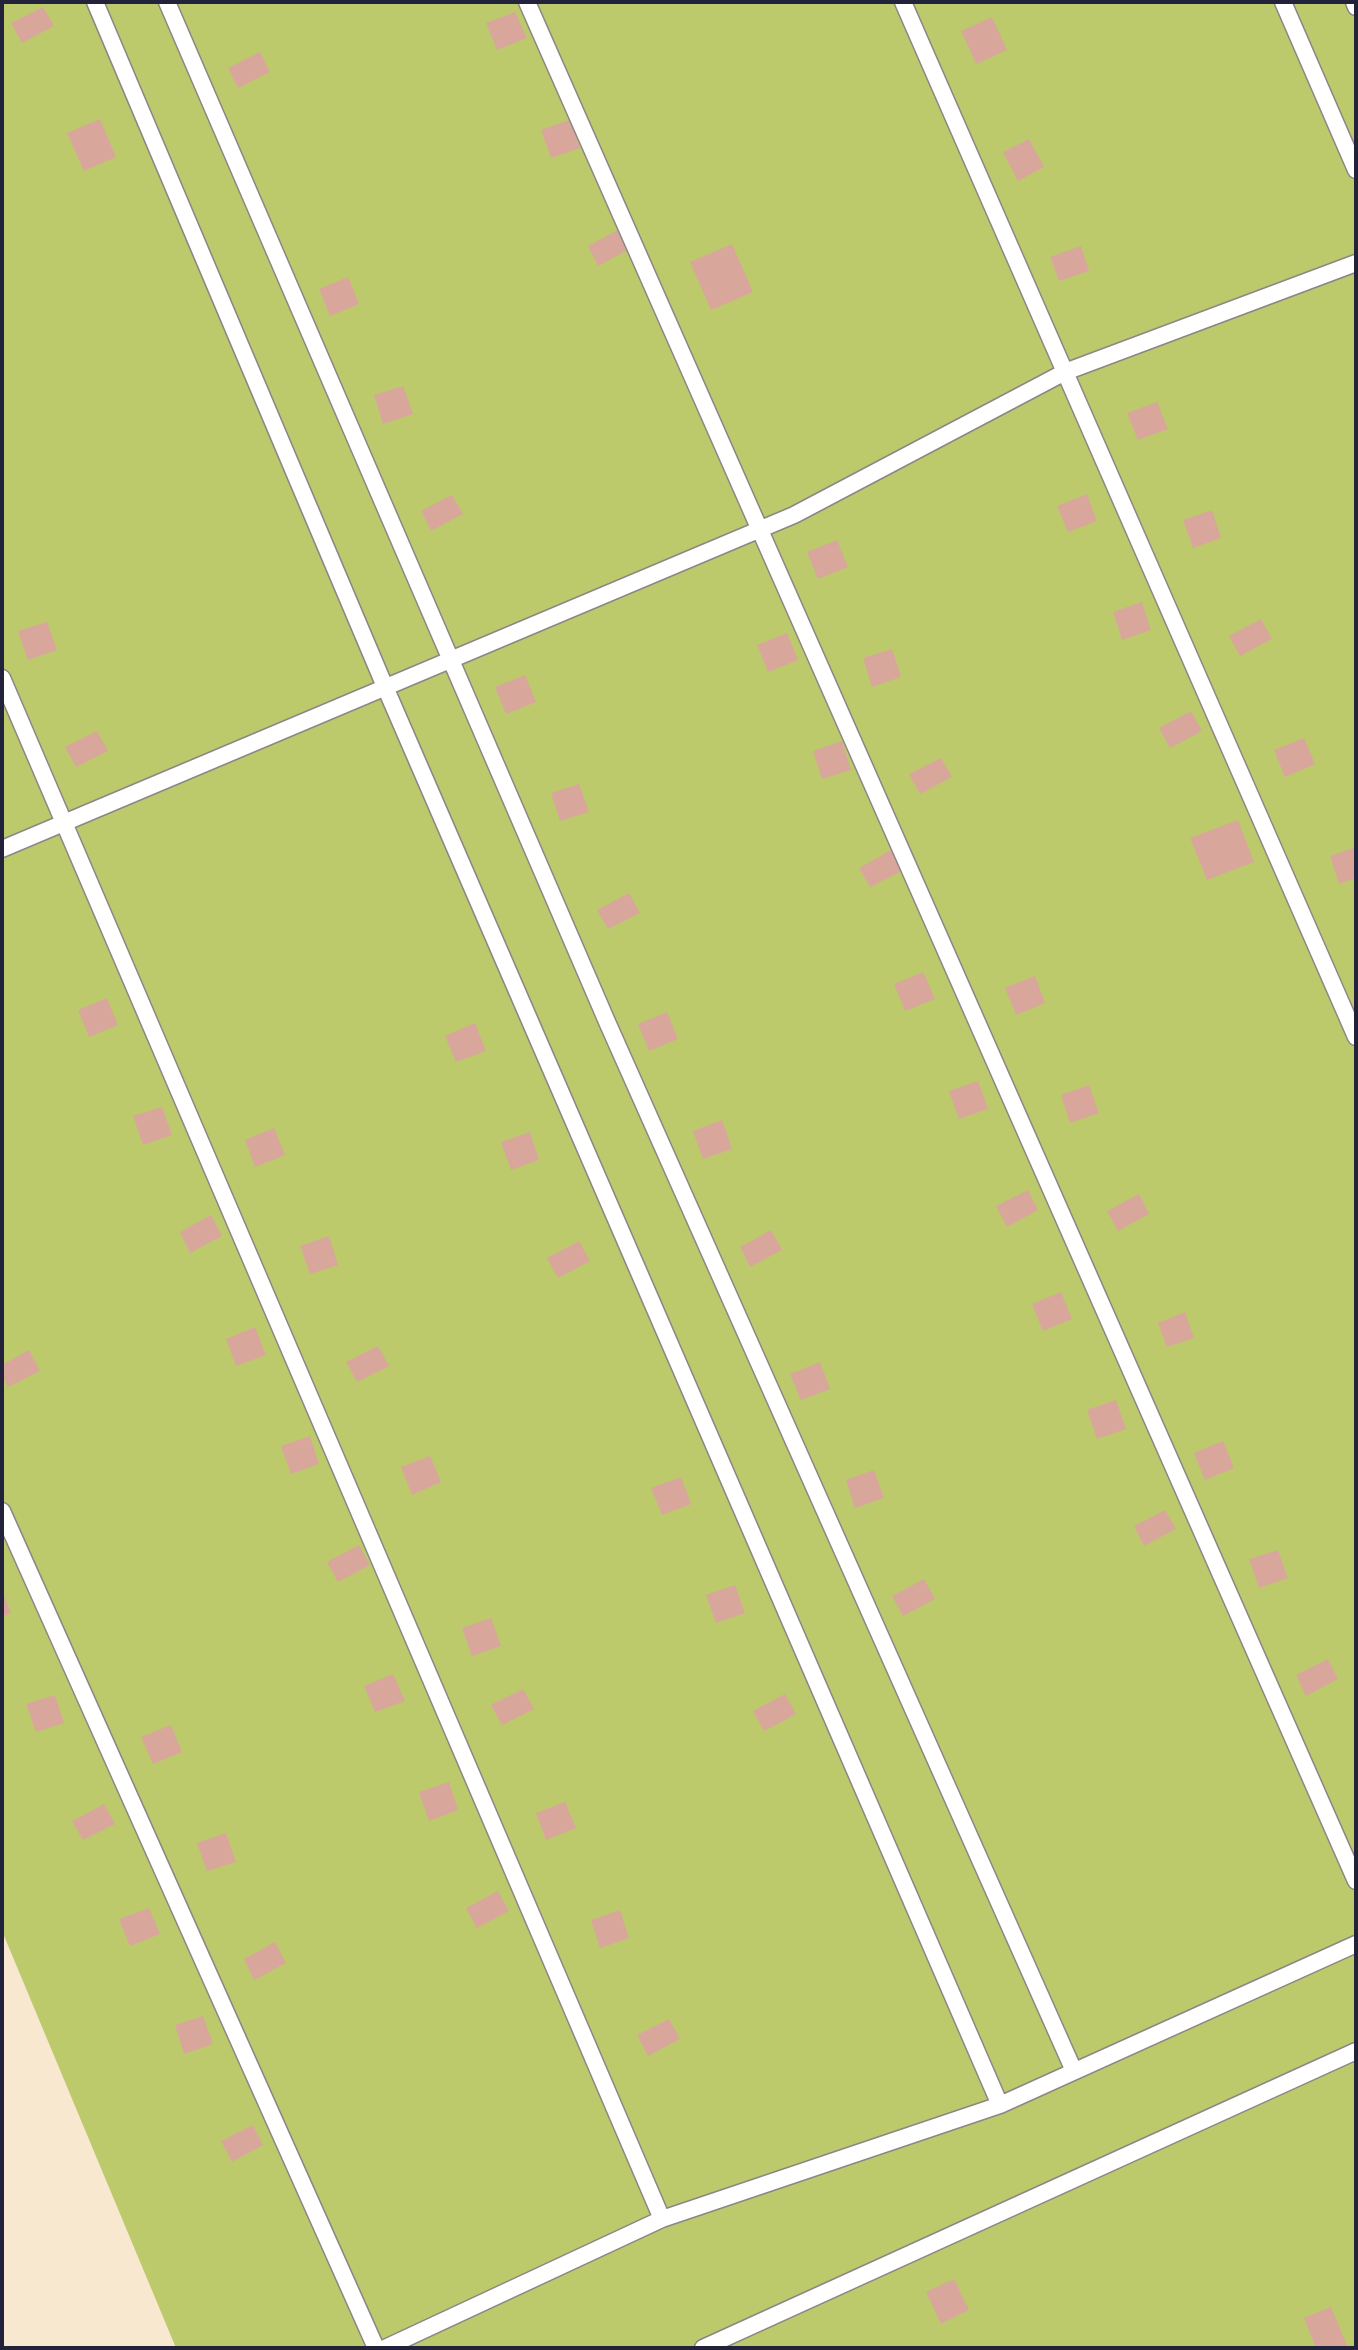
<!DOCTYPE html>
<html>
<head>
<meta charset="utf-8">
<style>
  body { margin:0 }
  #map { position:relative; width:1358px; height:2350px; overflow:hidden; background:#f8e8d0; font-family:Mali,sans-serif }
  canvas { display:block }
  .frame { position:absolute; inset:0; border:4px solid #22223b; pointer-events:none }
</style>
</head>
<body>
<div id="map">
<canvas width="1358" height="2350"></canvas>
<div class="frame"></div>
</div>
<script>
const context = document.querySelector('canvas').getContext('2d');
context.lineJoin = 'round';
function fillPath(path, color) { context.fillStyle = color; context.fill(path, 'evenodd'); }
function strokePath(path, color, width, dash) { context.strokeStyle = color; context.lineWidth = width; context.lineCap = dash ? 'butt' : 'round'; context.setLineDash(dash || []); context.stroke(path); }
const green = new Path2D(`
  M 2,2 L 1356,2 L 1356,2348 L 176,2348 L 2,1931 Z`);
const building = new Path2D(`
  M 43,7 L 54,26 L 22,43 L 11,23 Z
  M 515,12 L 527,38 L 497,50 L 486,23 Z
  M 992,17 L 1007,50 L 976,64 L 961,31 Z
  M 260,52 L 270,72 L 238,88 L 228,68 Z
  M 100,119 L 116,157 L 84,171 L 67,133 Z
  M 570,120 L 580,148 L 551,158 L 541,130 Z
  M 1029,139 L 1044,167 L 1018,181 L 1003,152 Z
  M 620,229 L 630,249 L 598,266 L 588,246 Z
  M 732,244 L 753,292 L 711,310 L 690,262 Z
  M 1081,246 L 1089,271 L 1059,281 L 1050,257 Z
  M 348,277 L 359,304 L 330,316 L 319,289 Z
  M 403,386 L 413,414 L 383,424 L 374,395 Z
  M 1157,402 L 1168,429 L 1138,440 L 1127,413 Z
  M 1087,494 L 1097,521 L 1068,532 L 1057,506 Z
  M 452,495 L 463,514 L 431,531 L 421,511 Z
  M 1212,510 L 1221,538 L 1193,548 L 1183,520 Z
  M 837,540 L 848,567 L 818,579 L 807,552 Z
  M 1142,602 L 1151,630 L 1122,640 L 1113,612 Z
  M 1261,619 L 1272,639 L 1240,656 L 1229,636 Z
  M 47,622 L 57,650 L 28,660 L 18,631 Z
  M 787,633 L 798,660 L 768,672 L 757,645 Z
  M 892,649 L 901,677 L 872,687 L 863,658 Z
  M 525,675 L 536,702 L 506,714 L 495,687 Z
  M 1191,711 L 1202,731 L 1170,748 L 1159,728 Z
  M 97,731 L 108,751 L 76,767 L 65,747 Z
  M 1304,738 L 1315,764 L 1285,777 L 1274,750 Z
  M 842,741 L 851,770 L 822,779 L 813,751 Z
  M 941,758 L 952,777 L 920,794 L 909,774 Z
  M 579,784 L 589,812 L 560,821 L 551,793 Z
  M 1238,820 L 1254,862 L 1207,880 L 1190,838 Z
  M 1356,847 L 1356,878 L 1339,884 L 1330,856 Z
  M 891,850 L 902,871 L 870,887 L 859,868 Z
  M 629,893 L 640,913 L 608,929 L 597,910 Z
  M 923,972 L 935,999 L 905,1011 L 894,984 Z
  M 1035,976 L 1045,1003 L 1016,1015 L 1005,988 Z
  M 107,998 L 118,1025 L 89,1037 L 78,1010 Z
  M 667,1012 L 678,1039 L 649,1051 L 638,1024 Z
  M 475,1023 L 486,1051 L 456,1062 L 445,1036 Z
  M 978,1081 L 988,1109 L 959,1119 L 949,1091 Z
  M 1089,1085 L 1099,1113 L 1070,1123 L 1061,1095 Z
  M 162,1107 L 172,1135 L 143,1145 L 133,1116 Z
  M 722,1120 L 732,1149 L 703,1159 L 693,1131 Z
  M 274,1128 L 285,1155 L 255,1167 L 245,1140 Z
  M 530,1132 L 539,1160 L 511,1170 L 501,1142 Z
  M 1028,1190 L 1038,1210 L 1007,1227 L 996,1206 Z
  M 1139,1194 L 1149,1214 L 1118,1231 L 1107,1211 Z
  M 211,1215 L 222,1236 L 190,1253 L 180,1232 Z
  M 771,1230 L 782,1250 L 750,1267 L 740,1247 Z
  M 329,1236 L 338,1265 L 310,1274 L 300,1246 Z
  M 579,1241 L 590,1261 L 558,1278 L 547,1258 Z
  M 1061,1292 L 1072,1319 L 1043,1331 L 1032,1304 Z
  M 1185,1312 L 1194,1338 L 1167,1347 L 1158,1323 Z
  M 255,1327 L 266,1355 L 236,1366 L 226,1339 Z
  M 378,1346 L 389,1366 L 357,1382 L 346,1362 Z
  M 29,1350 L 40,1371 L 8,1387 L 2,1375 L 2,1365 Z
  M 820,1362 L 830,1389 L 801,1400 L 790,1374 Z
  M 1116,1400 L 1126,1429 L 1097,1439 L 1087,1410 Z
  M 310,1436 L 319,1464 L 291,1474 L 281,1446 Z
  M 1223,1441 L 1234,1468 L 1205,1480 L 1194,1453 Z
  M 430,1456 L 441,1482 L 412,1495 L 401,1467 Z
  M 874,1470 L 884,1498 L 855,1508 L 846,1480 Z
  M 681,1477 L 691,1504 L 662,1515 L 651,1488 Z
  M 1165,1510 L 1176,1529 L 1144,1546 L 1134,1526 Z
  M 359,1545 L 370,1565 L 338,1582 L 327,1562 Z
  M 1278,1550 L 1288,1578 L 1259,1588 L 1249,1559 Z
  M 924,1579 L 935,1599 L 903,1616 L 892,1596 Z
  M 735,1585 L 745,1613 L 716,1623 L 706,1595 Z
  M 2,1591 L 11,1613 L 2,1617 Z
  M 491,1618 L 501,1646 L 472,1656 L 462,1628 Z
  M 1328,1659 L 1338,1679 L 1306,1696 L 1296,1675 Z
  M 393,1674 L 405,1701 L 375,1712 L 364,1686 Z
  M 523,1689 L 534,1709 L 502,1725 L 491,1705 Z
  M 785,1694 L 796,1714 L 764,1731 L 753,1711 Z
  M 55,1695 L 64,1723 L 36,1732 L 26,1704 Z
  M 171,1725 L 182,1752 L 153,1764 L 141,1737 Z
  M 449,1782 L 458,1810 L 429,1821 L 419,1792 Z
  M 565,1802 L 576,1828 L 546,1840 L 536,1813 Z
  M 104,1804 L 115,1824 L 83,1840 L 72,1821 Z
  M 226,1833 L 236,1862 L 207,1871 L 197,1843 Z
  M 498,1891 L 509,1911 L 477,1928 L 466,1908 Z
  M 149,1908 L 160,1934 L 130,1946 L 119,1919 Z
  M 620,1910 L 629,1938 L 600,1948 L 591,1920 Z
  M 275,1942 L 286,1963 L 254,1980 L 244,1959 Z
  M 203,2016 L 213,2044 L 184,2054 L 175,2025 Z
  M 669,2019 L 680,2039 L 648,2056 L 637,2035 Z
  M 253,2125 L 263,2145 L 232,2162 L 221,2141 Z
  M 954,2279 L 969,2310 L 941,2324 L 926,2292 Z
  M 1331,2307 L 1348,2348 L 1316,2348 L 1304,2318 Z`);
const lane = new Path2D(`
  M 95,2 L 386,689 L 1000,2105 L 662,2219 L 385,2348
  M 167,2 L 608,1024 L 1074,2071
  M 527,2 L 1356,1881
  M 903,2 L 1356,1037
  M 1283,2 L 1356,170
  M 1354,2 L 1356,7
  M 2,678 L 662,2219
  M 2,849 L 794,515 L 1065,372 L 1356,263
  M 2,1511 L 376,2348
  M 1000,2105 L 1356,1944
  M 703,2348 L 1356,2051`);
fillPath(green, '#bcca6c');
fillPath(building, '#d9a69c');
strokePath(lane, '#8d8586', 19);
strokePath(lane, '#fff', 16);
</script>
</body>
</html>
